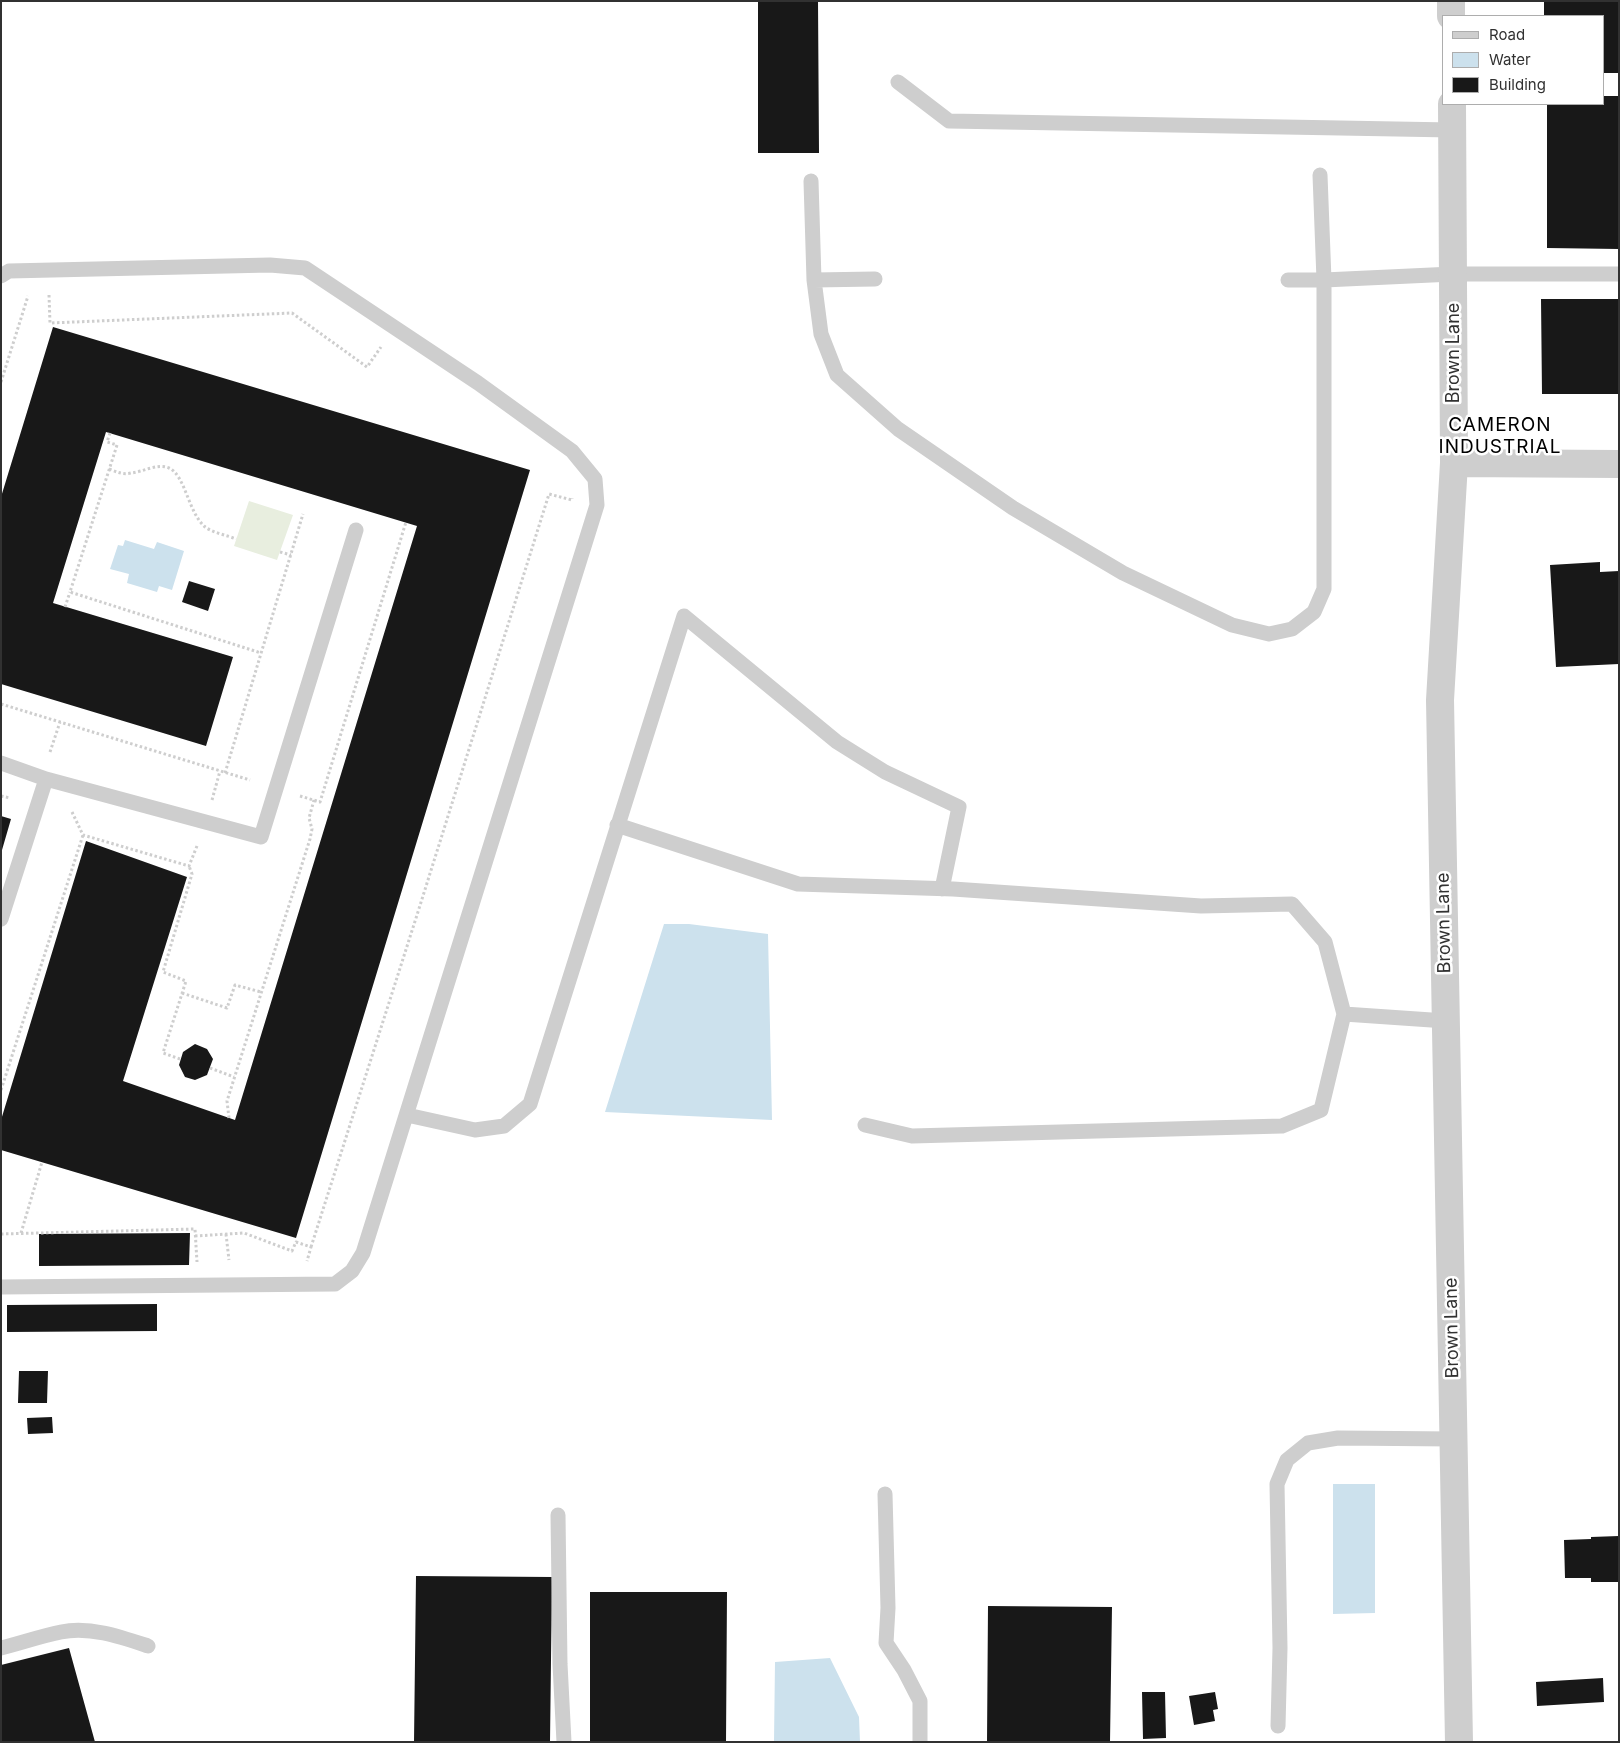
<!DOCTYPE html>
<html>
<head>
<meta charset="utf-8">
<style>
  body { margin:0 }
  #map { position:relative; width:1620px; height:1743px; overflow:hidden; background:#fff; font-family:Inter,sans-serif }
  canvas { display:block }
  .frame { position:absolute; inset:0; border:2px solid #313131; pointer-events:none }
  .legend { position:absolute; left:1442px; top:15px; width:162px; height:90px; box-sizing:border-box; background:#fff; border:1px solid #adadad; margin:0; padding:6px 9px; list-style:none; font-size:15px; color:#313131 }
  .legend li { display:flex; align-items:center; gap:10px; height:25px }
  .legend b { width:25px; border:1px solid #adadad }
</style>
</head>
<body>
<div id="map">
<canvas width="1620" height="1743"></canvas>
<div class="frame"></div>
<ul class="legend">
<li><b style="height:6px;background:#cecece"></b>Road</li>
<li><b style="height:14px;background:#cce1ed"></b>Water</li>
<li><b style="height:14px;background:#181818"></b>Building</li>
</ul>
</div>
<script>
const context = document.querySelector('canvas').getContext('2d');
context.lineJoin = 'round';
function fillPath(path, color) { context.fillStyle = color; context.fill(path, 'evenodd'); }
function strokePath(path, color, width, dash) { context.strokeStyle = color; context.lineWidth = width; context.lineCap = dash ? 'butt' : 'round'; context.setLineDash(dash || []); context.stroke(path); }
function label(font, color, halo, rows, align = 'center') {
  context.font = font + ' Inter,sans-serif'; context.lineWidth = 5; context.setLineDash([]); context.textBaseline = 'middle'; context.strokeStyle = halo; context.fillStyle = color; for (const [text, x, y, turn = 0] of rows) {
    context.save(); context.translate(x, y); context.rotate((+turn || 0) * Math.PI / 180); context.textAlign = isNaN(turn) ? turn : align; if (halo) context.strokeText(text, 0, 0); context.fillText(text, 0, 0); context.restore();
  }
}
const green = new Path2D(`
  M 249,501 L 293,515 L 277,560 L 234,546 Z`);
const water = new Path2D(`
  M 125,540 L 154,549 L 157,542 L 184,551 L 172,590 L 159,586 L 157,592 L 127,583 L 129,574 L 110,569 L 118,545 L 123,546 Z
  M 664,924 L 689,924 L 768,934 L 772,1120 L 605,1112 Z
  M 1333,1484 L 1375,1484 L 1375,1613 L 1333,1614 Z
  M 830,1658 L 859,1717 L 860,1742 L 774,1742 L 775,1662 Z`);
const building = new Path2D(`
  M 758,1 L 818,1 L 819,153 L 758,153 Z
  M 1544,1 L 1619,1 L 1619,73 L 1604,73 L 1604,16 L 1544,16 Z
  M 1604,96 L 1619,96 L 1619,249 L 1547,248 L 1547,104 L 1604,104 Z
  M 1541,299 L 1619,299 L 1619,394 L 1542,394 Z
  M 53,327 L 530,470 L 296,1238 L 1,1150 L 1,1120 L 86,841 L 187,877 L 123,1081 L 235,1120 L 417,526 L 106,432 L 53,603 L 233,657 L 206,746 L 1,684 L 1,497 Z
  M 1600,562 L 1600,572 L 1619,571 L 1619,664 L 1556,667 L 1550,565 Z
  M 189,581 L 215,589 L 208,611 L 182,602 Z
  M 1,816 L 11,819 L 2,850 L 1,850 Z
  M 195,1044 L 207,1049 L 213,1059 L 207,1075 L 195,1080 L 185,1077 L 179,1065 L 183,1052 Z
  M 190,1233 L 189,1265 L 39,1266 L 39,1234 Z
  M 157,1304 L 157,1331 L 7,1332 L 7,1305 Z
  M 19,1371 L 48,1371 L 47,1403 L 18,1403 Z
  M 52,1417 L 53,1433 L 28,1434 L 27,1418 Z
  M 1619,1536 L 1619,1582 L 1591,1582 L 1591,1578 L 1565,1578 L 1564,1540 L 1591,1539 L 1591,1537 Z
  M 416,1576 L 552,1577 L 550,1742 L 414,1742 Z
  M 590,1592 L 727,1592 L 726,1742 L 590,1742 Z
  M 988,1606 L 1112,1607 L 1110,1742 L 987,1742 Z
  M 69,1648 L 95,1742 L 1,1742 L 1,1665 Z
  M 1603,1678 L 1604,1702 L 1537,1706 L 1536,1682 Z
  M 1142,1692 L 1165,1692 L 1166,1738 L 1143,1739 Z
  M 1215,1692 L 1218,1709 L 1213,1710 L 1215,1721 L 1194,1725 L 1189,1696 Z`);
const path = new Path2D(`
  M 49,295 L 50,323 L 292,313 L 367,367 L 381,347
  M 1,382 L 28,296
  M 110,433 L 107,442 L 117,445 L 70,592 L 261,653
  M 109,469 C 117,472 123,475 131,473 C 143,472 157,463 169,468 C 185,475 188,511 204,526 C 212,533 227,535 236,539
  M 280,552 L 291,555
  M 65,607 L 70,592
  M 1,704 L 250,780
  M 50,752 L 60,722
  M 225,773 L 303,514
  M 1,796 L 10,798
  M 300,796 L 320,802 L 406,522
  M 212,800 L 220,771
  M 72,812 L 83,835 L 189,866 L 197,846
  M 182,993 L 227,1008 L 235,985 L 261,992
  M 180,1059 L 163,1053 L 186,981 L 163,972 L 192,874 L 189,866
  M 210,1068 L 234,1077
  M 1,1090 L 83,835
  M 229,1118 L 227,1101 L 310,839 L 312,829 L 309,818 L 314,800
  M 21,1233 L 42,1162
  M 1,1234 L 195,1229 L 197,1262
  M 226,1234 L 229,1260
  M 195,1236 L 244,1233 L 292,1251 L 296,1242 L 311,1247 L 307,1261
  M 311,1247 L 417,915 L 549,494 L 572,500 L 572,498`);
const lane = new Path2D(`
  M 898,82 L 949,121 L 1452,130
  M 811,181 L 814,280 L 821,334 L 837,375 L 898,429 L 1013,508 L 1123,573 L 1232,625 L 1269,634 L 1292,629 L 1314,612 L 1324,589 L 1324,280 L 1453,274 L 1619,274
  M 1,276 L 9,271 L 270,265 L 305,268 L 478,383 L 572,451 L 595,479 L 597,505 L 363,1253 L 352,1271 L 335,1284 L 1,1287
  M 814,280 L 875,279
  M 1288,280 L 1324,280 L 1320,175
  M 1,763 L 46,779 L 1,919
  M 46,779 L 261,837 L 356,530
  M 617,825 L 798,884 L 953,889 L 1201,906 L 1292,904 L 1325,942 L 1344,1014 L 1321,1110 L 1282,1126 L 912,1136 L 865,1125
  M 1344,1014 L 1446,1021
  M 407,1115 L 475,1130 L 504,1126 L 530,1104 L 684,616 L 837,742 L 885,772 L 959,807 L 942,889
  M 885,1494 L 888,1608 L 886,1643 L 904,1670 L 920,1701 L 920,1742
  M 558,1515 L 560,1664 L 564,1742
  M 1,1648 C 21,1643 41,1636 61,1632 C 90,1626 121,1637 148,1646
  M 1278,1726 L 1280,1648 L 1277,1484 L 1287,1460 L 1308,1443 L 1338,1438 L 1454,1439`);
const street = new Path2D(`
  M 1451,1 L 1451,16
  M 1452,104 L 1454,463 L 1440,700 L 1459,1742
  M 1454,463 L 1619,464`);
const streetNames = [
  ["Brown Lane",1454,353,-90],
  ["Brown Lane",1444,923,-91],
  ["Brown Lane",1452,1328,-91]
];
const neighbourhoodNames = [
  ["CAMERON",1500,425],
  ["INDUSTRIAL",1500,447]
];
fillPath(green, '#e8eedf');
fillPath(water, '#cce1ed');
fillPath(building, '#181818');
strokePath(path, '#cecece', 3, [2.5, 2.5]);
strokePath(lane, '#cecece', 15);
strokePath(street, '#cecece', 28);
label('18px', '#313131', '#fff', streetNames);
context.letterSpacing = '1px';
label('19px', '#000', '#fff', neighbourhoodNames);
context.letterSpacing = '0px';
</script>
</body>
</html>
